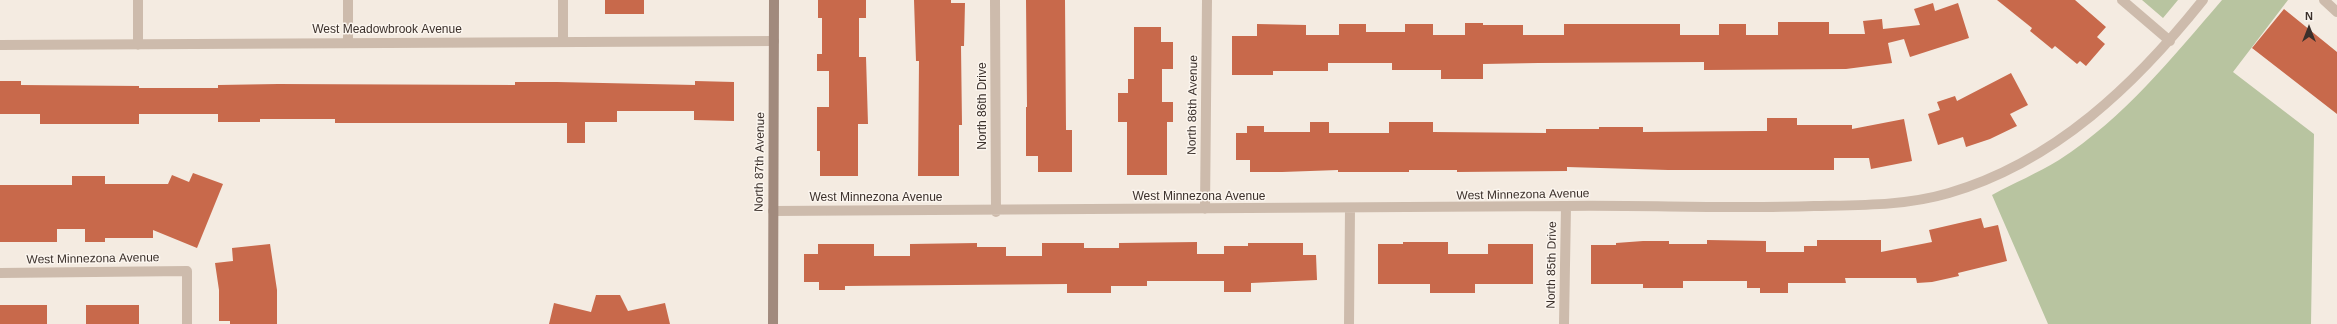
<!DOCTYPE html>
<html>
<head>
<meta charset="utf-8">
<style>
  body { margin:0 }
  #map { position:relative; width:2337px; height:324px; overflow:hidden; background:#f4ebe1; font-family:Helvetica,sans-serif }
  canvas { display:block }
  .north { position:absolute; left:2289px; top:8px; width:40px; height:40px; -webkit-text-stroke:3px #fbf5ee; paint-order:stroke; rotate:0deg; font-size:11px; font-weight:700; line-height:16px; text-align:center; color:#3b302b }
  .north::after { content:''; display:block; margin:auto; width:14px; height:18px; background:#3b302b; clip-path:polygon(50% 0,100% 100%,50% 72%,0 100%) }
</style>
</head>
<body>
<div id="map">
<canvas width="2337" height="324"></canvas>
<div class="north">N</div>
</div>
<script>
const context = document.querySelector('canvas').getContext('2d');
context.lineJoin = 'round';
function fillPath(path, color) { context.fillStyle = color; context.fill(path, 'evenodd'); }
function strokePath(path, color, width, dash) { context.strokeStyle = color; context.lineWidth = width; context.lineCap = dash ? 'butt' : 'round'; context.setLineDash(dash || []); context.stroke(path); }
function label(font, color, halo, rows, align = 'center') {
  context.font = font + ' Helvetica,sans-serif'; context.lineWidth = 3; context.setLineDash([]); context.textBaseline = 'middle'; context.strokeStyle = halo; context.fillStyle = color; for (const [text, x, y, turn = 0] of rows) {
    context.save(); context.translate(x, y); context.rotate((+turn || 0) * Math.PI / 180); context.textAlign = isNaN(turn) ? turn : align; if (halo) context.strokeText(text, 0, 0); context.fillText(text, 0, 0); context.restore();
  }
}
const green = new Path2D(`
  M 2142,0 L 2178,0 L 2163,18 Z
  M 2222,0 L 2288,0 L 2233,72 L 2314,134 L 2311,324 L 2048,324 L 1992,195 C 2014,183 2038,173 2059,160 C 2124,118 2172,58 2222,0 Z`);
const building = new Path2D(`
  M 605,0 L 644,0 L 644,14 L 605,14 Z
  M 818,0 L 866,0 L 866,18 L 859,18 L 859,57 L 866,57 L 868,124 L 858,124 L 858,176 L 820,176 L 820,151 L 817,151 L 817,107 L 829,107 L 829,71 L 817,71 L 817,54 L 822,54 L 822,18 L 818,18 Z
  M 914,0 L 951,0 L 951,3 L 965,3 L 964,46 L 961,46 L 962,125 L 959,125 L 959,176 L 918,176 L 919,61 L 916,61 Z
  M 1026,0 L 1065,0 L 1066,130 L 1072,130 L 1072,172 L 1038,172 L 1038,156 L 1026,156 L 1026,107 L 1027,107 Z
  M 1997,0 L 2075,0 L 2106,27 L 2097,37 L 2105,44 L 2086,66 L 2080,61 L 2077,64 L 2055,46 L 2052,49 L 2030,31 L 2032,28 Z
  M 1933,3 L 1935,11 L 1958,3 L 1969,38 L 1910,57 L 1904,39 L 1888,43 L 1892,63 L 1846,69 L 1704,70 L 1704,62 L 1538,63 L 1483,64 L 1483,79 L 1441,79 L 1441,70 L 1392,70 L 1392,63 L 1328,63 L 1328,71 L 1273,71 L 1273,75 L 1232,75 L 1232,36 L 1257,36 L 1257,24 L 1306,25 L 1306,35 L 1339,35 L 1339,24 L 1366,24 L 1366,32 L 1405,32 L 1405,24 L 1433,24 L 1433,35 L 1465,35 L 1465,23 L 1483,23 L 1483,25 L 1523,25 L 1523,35 L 1564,35 L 1564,24 L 1680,24 L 1680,35 L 1719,35 L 1719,24 L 1746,24 L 1746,35 L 1778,35 L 1778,22 L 1829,22 L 1829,34 L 1865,34 L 1863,21 L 1882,19 L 1883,29 L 1920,25 L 1914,9 Z
  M 2284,9 L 2337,52 L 2337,114 L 2252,48 Z
  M 1134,27 L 1161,27 L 1161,42 L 1173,42 L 1173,69 L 1162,69 L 1162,102 L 1173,102 L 1173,122 L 1167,122 L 1167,175 L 1127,175 L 1127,122 L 1118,122 L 1118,93 L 1128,93 L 1128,79 L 1134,79 Z
  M 2011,73 L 2028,105 L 2010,114 L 2017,126 L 1990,139 L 1966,147 L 1963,137 L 1938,145 L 1928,114 L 1940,110 L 1937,102 L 1955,96 L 1957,101 Z
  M 0,81 L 21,81 L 21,85 L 139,86 L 139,88 L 218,88 L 218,85 L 278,84 L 515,85 L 515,82 L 557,82 L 695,85 L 695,81 L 734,82 L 734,121 L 694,120 L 694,111 L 617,111 L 617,122 L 585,122 L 585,143 L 567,143 L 567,123 L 335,123 L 335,119 L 260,119 L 260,122 L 218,122 L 218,114 L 139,114 L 139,124 L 40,124 L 40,114 L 0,114 Z
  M 1767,118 L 1797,118 L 1797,125 L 1852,125 L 1852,129 L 1904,119 L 1912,161 L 1871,169 L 1869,158 L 1834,158 L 1834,170 L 1668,170 L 1567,167 L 1567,171 L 1457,172 L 1457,170 L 1409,170 L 1409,172 L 1338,172 L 1338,170 L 1282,172 L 1250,172 L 1250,160 L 1236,160 L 1236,133 L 1247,133 L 1247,126 L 1264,126 L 1264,132 L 1310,132 L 1310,122 L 1329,122 L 1329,133 L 1389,133 L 1389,122 L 1433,122 L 1433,132 L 1546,133 L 1546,129 L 1599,129 L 1599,127 L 1643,127 L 1643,132 L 1755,131 L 1767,131 Z
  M 193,173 L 223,184 L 197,248 L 153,230 L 153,238 L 105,238 L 105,242 L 85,242 L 85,229 L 57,229 L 57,242 L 0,242 L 0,185 L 72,185 L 72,176 L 105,176 L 105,184 L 168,184 L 172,175 L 189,182 Z
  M 1981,218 L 1984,228 L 1998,225 L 2007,261 L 1958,273 L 1959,276 L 1932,282 L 1917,283 L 1916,278 L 1845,278 L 1846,283 L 1788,283 L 1788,293 L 1760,293 L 1760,288 L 1747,288 L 1747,281 L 1683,281 L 1683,288 L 1643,288 L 1643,284 L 1591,284 L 1591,245 L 1616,245 L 1616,243 L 1643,241 L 1669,241 L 1669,244 L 1707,244 L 1707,240 L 1766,241 L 1766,252 L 1804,252 L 1804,246 L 1817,246 L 1817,240 L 1881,240 L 1881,252 L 1932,242 L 1929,230 Z
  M 1197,242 L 1197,254 L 1224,254 L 1224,246 L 1248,246 L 1248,243 L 1303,243 L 1303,255 L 1316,255 L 1317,280 L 1251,283 L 1251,292 L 1224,292 L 1224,281 L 1147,281 L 1147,286 L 1111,286 L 1111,293 L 1067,293 L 1067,284 L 845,286 L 845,290 L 819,290 L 819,282 L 804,282 L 804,254 L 818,254 L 818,244 L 874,244 L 874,256 L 910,256 L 910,244 L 977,243 L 977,247 L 1006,247 L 1006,256 L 1042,256 L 1042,243 L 1084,243 L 1084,248 L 1119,248 L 1119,243 Z
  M 1403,242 L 1448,242 L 1448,254 L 1488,254 L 1488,244 L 1533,244 L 1533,284 L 1475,284 L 1475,293 L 1430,293 L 1430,284 L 1378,284 L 1378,244 L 1403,244 Z
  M 270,244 L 277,290 L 277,324 L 230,324 L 230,321 L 219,321 L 219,290 L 215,263 L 233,261 L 232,248 Z
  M 596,295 L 620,295 L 628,311 L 665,303 L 670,324 L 549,324 L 554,303 L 591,312 Z
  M 0,305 L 47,305 L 47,324 L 0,324 Z
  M 86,305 L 139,305 L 139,324 L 86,324 Z`);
const street = new Path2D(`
  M 138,0 L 138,45
  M 348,0 L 348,43
  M 995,0 L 996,212
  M 2122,0 L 2170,41
  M 2324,0 L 2337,12
  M 563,42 L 563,0
  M 0,45 L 774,41
  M 1205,209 L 1207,0
  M 773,211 C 1037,211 1301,210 1565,206 C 1648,205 1731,209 1814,206 C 1859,205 1905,206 1949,193 C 2055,162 2136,84 2203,0
  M 0,273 L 187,271 L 187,324
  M 1349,324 L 1350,209
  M 1564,324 L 1566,206`);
const secondary = new Path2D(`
  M 773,324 L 774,0`);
const streetNames = [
  ["West Meadowbrook Avenue",387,30],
  ["North 86th Avenue",1193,105,-89],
  ["North 86th Drive",983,106,-90],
  ["North 87th Avenue",760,162,-89],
  ["West Minnezona Avenue",1523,195,-1],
  ["West Minnezona Avenue",1199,197],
  ["West Minnezona Avenue",876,198],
  ["West Minnezona Avenue",93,259,-1],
  ["North 85th Drive",1552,265,-89]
];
fillPath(green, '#b8c4a0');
fillPath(building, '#c8694b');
strokePath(street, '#cdbbac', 10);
strokePath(secondary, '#a18a7d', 10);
label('12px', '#3b302b', '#fbf5ee', streetNames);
</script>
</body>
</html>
